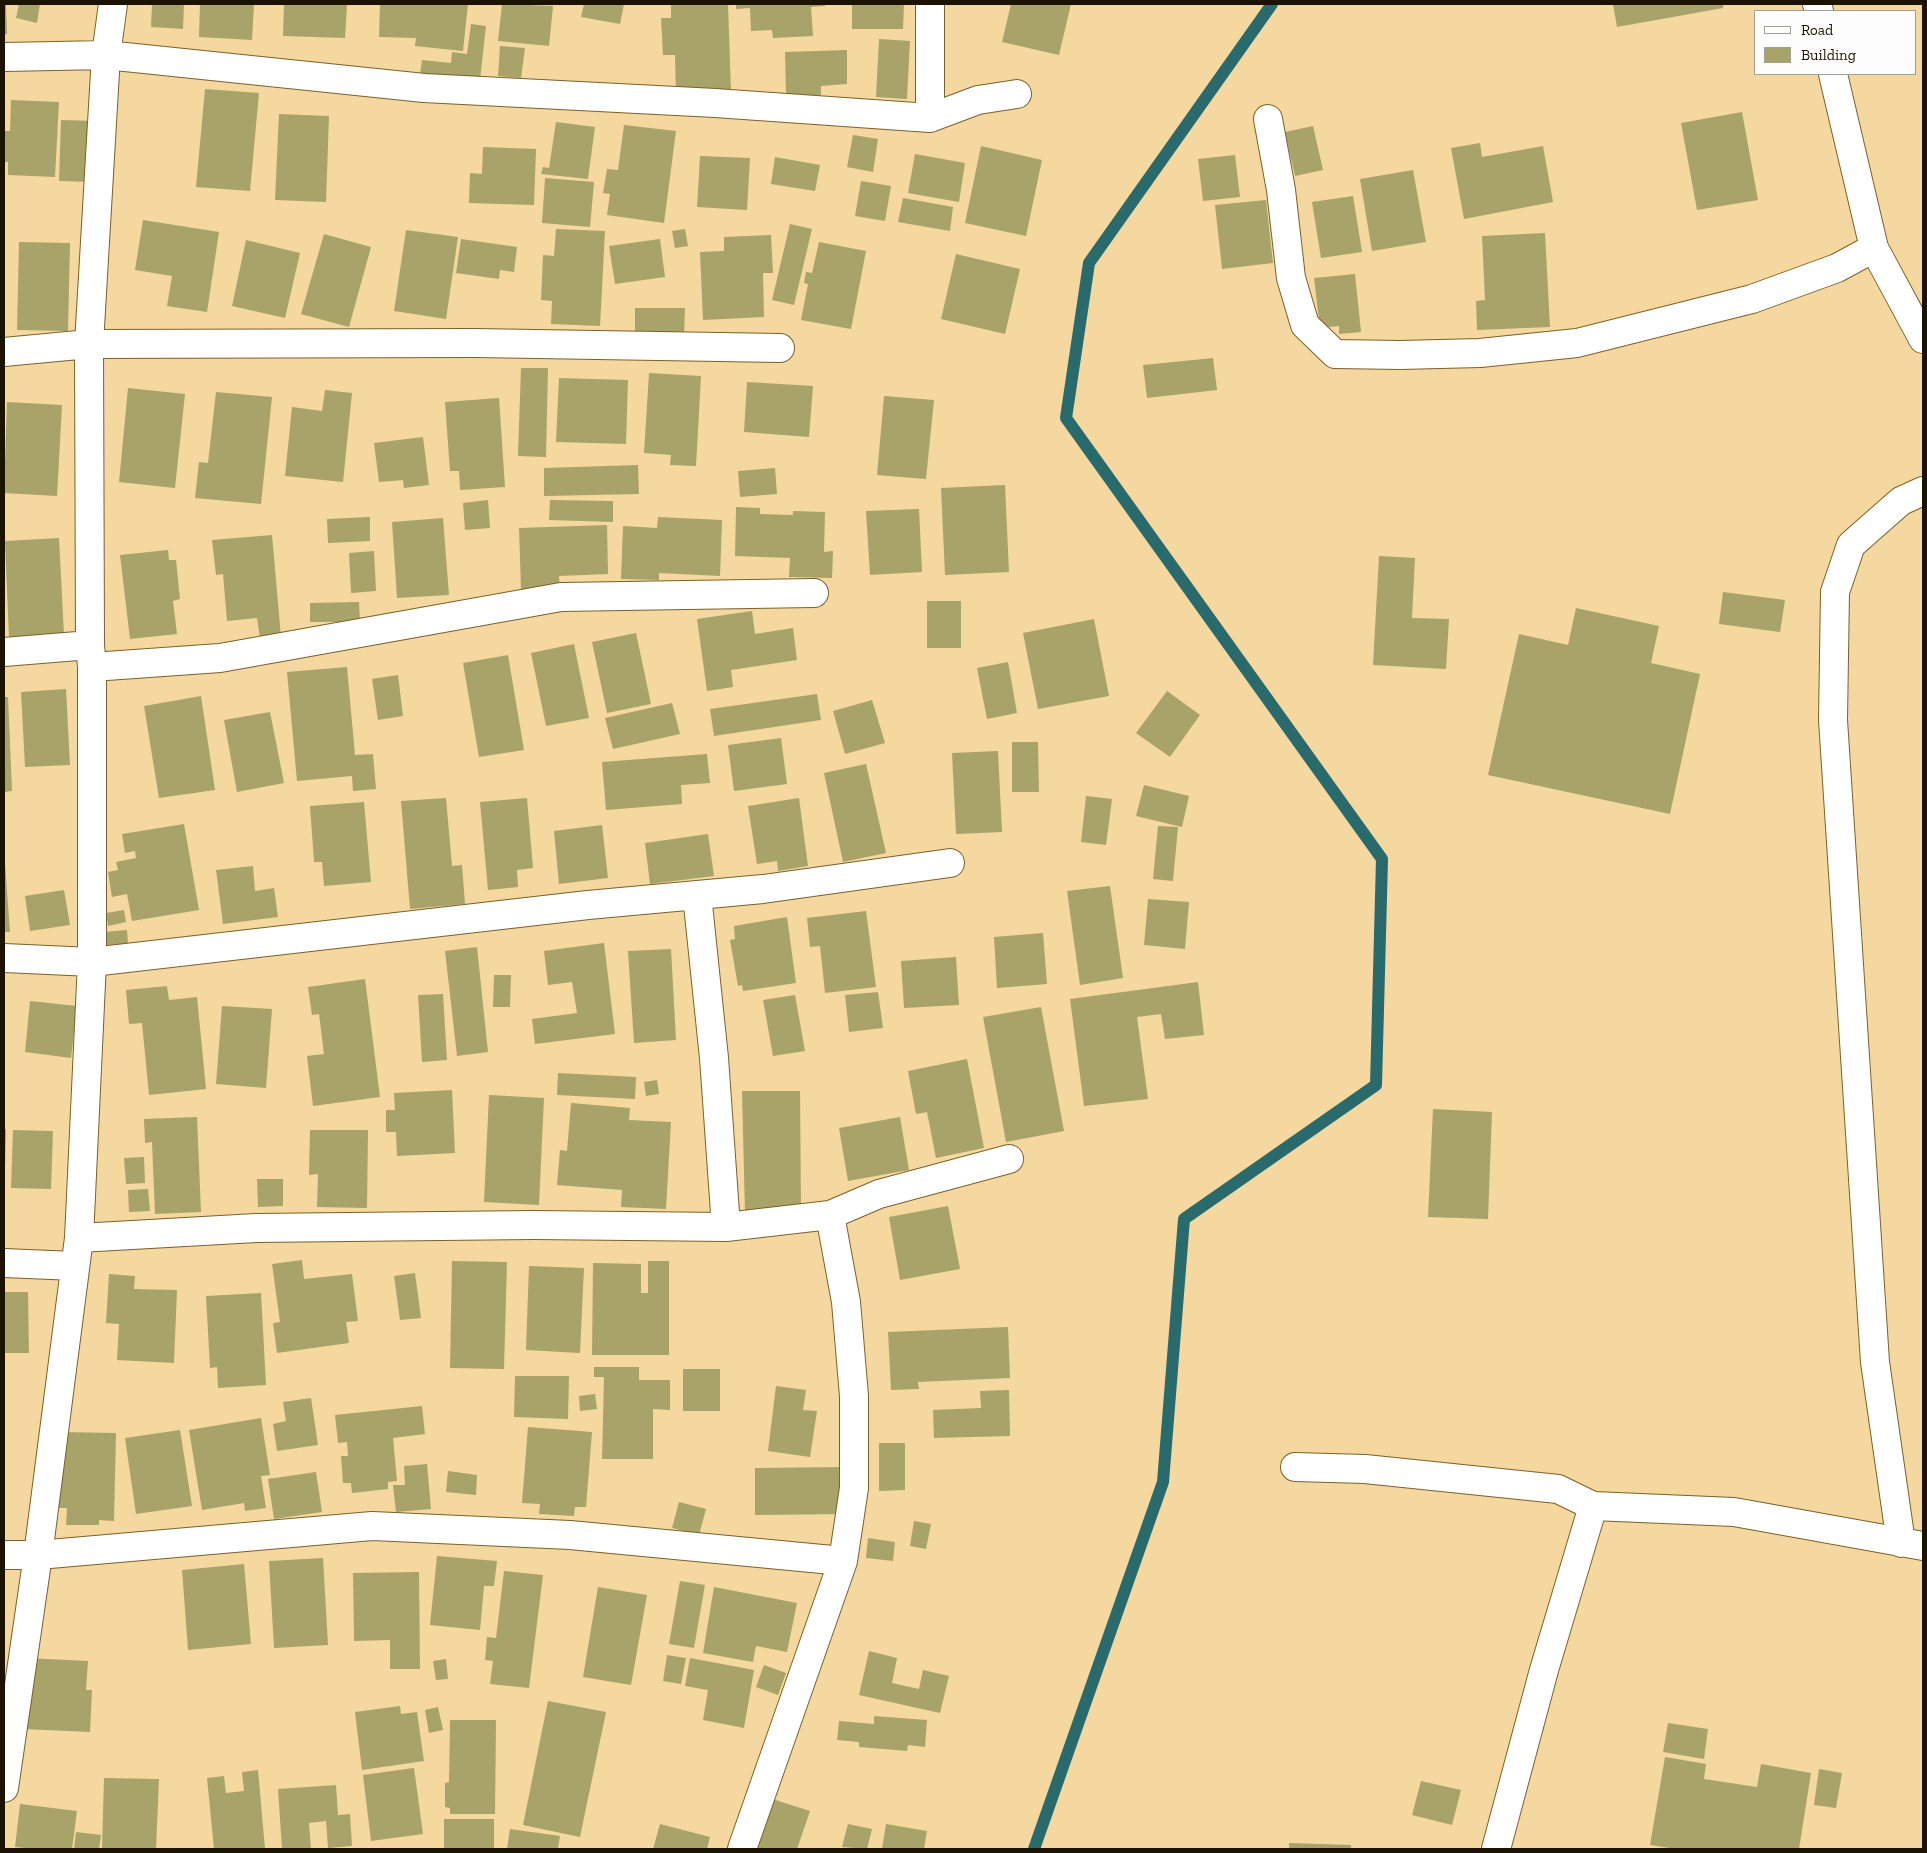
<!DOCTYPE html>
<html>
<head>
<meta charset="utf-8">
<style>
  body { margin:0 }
  #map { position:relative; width:1927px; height:1853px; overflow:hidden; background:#f4d89f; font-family:"Zilla Slab",serif }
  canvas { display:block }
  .frame { position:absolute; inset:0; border:5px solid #1c1200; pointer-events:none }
  .legend { position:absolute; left:1754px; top:10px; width:162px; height:65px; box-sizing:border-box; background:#fdfdfd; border:1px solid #a39f98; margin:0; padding:6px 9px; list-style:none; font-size:15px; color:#1c1200 }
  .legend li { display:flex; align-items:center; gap:10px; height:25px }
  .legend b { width:25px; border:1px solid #a39f98 }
</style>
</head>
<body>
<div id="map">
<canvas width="1927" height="1853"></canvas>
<div class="frame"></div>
<ul class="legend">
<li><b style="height:6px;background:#fff"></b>Road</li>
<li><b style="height:14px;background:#a8a368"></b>Building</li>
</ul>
</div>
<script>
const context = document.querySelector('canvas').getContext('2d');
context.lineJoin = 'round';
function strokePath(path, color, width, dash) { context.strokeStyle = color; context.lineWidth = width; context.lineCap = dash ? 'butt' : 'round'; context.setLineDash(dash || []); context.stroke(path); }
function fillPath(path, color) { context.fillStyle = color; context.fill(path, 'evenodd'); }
const stream = new Path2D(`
  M 1034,1849 L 1163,1482 L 1184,1219 L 1376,1085 L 1382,859 L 1066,418 L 1089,263 L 1272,4`);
const building = new Path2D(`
  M 4,4 L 6,4 L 7,34 L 4,34 Z
  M 19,4 L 40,4 L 37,23 L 16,18 Z
  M 152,4 L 184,4 L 183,29 L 151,27 Z
  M 200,4 L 254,4 L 252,40 L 199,37 Z
  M 284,4 L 347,4 L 345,38 L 283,36 Z
  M 380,4 L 468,4 L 463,51 L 415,46 L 416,38 L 379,37 Z
  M 502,4 L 553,6 L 549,46 L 498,41 Z
  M 584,4 L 624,4 L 620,24 L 581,17 Z
  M 671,4 L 728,4 L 731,92 L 676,95 L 675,55 L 663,55 L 661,18 L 671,18 Z
  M 736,4 L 825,4 L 825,6 L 811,7 L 813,36 L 773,38 L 772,30 L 751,31 L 750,8 L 736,9 Z
  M 852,4 L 904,4 L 903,29 L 852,29 Z
  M 1011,4 L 1071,4 L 1059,55 L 1002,42 Z
  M 1613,4 L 1723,4 L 1723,8 L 1617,27 Z
  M 471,24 L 486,26 L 479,89 L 419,82 L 422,60 L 451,63 L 452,52 L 467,54 Z
  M 879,39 L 910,41 L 907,99 L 876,97 Z
  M 500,46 L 525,48 L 521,78 L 498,76 Z
  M 847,50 L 847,84 L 821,86 L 821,95 L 786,96 L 785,52 Z
  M 205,89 L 259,93 L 250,191 L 196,187 Z
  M 11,100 L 59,102 L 55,177 L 8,175 L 8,162 L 4,162 L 4,131 L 10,131 Z
  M 1742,112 L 1758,200 L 1697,210 L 1681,123 Z
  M 279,114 L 329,116 L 326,202 L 275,200 Z
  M 61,120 L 96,121 L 94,182 L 59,181 Z
  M 556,122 L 595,127 L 588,179 L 541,174 L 543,167 L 549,168 Z
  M 624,125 L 676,131 L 664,223 L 607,215 L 610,194 L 603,193 L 607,169 L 618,170 Z
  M 1313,126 L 1323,170 L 1295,176 L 1285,132 Z
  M 853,135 L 878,139 L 873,172 L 847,167 Z
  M 1480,143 L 1482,157 L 1543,146 L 1553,202 L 1464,219 L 1451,148 Z
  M 981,146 L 1042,160 L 1026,236 L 965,223 Z
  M 483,147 L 536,149 L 534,205 L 469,203 L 470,173 L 482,174 Z
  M 915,154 L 965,163 L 959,202 L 908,193 Z
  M 1235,155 L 1240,197 L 1203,201 L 1198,159 Z
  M 700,156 L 750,158 L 747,210 L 697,207 Z
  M 775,157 L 820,165 L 815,191 L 771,184 Z
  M 1413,170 L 1426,242 L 1372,251 L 1360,179 Z
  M 545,178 L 594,182 L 590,227 L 542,223 Z
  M 861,181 L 891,186 L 885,221 L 855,216 Z
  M 1353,196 L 1362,252 L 1321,258 L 1312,202 Z
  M 903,198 L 953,207 L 950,231 L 898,222 Z
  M 1266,200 L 1273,263 L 1222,269 L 1215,205 Z
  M 143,220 L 219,232 L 207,312 L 167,306 L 172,276 L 135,270 Z
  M 790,224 L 812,229 L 794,305 L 772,300 Z
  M 556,229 L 605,231 L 600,326 L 551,324 L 552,301 L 541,300 L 543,255 L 554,256 Z
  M 685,229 L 688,246 L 675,248 L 672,231 Z
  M 406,230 L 458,237 L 446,319 L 394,311 Z
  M 1545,233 L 1550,327 L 1477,330 L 1476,301 L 1485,300 L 1482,236 Z
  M 324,234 L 371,247 L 349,327 L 301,314 Z
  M 771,235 L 773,273 L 763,273 L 764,317 L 703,320 L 700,252 L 724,251 L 724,237 Z
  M 461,239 L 517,247 L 514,272 L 500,270 L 499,279 L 456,273 Z
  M 660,239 L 665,277 L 615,284 L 609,246 Z
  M 246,240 L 300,253 L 285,318 L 232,306 Z
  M 19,242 L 70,243 L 68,331 L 17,330 Z
  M 819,242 L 866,251 L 851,329 L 801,320 L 808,284 L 804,283 L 806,272 L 812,273 Z
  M 956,254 L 1020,269 L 1005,334 L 941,319 Z
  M 1355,274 L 1361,332 L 1339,334 L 1339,326 L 1320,328 L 1314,278 Z
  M 635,308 L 685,308 L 684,337 L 635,337 Z
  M 1213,358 L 1217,390 L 1147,398 L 1143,365 Z
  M 521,368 L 548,368 L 546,457 L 518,456 Z
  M 649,373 L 701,376 L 696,466 L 670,465 L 671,455 L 644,453 Z
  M 559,378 L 628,380 L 626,444 L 556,442 Z
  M 747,382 L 813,386 L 809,437 L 744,432 Z
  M 128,388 L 185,394 L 175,488 L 119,482 Z
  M 325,390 L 352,393 L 343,482 L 285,476 L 292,407 L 322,411 Z
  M 216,392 L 272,397 L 261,504 L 195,498 L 199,462 L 208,463 Z
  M 884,396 L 934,400 L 926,479 L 877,475 Z
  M 499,398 L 505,487 L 460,490 L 459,471 L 450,471 L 445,402 Z
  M 7,402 L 62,405 L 57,496 L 4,493 Z
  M 423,437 L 429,485 L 404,488 L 403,480 L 379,482 L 374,443 Z
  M 638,465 L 639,494 L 544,496 L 544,468 Z
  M 775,468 L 777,494 L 740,497 L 738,471 Z
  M 1005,485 L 1009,572 L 945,575 L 941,488 Z
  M 488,500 L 490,528 L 465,530 L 463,503 Z
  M 550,500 L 613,501 L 613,522 L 549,520 Z
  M 736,507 L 760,508 L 760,514 L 793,515 L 793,511 L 825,512 L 824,552 L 833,551 L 832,578 L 789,577 L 790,558 L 735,556 Z
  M 919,509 L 922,572 L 870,575 L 866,511 Z
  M 370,517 L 370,541 L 328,543 L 327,519 Z
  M 658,517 L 722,520 L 720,576 L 659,573 L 659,580 L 621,579 L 623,526 L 657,528 Z
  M 443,518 L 449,595 L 397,598 L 392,522 Z
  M 607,525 L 608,574 L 559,576 L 560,588 L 521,589 L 519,528 Z
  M 272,535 L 281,637 L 260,638 L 257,618 L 227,621 L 223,574 L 216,575 L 212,540 Z
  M 59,538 L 64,635 L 9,638 L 5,541 Z
  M 168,550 L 169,560 L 176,560 L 180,599 L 173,601 L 177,634 L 130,639 L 120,555 Z
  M 374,551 L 376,591 L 351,593 L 349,553 Z
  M 1379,556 L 1415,558 L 1412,618 L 1449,619 L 1446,669 L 1373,665 Z
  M 1723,592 L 1785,600 L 1780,632 L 1719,624 Z
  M 927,601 L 961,601 L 961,648 L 927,648 Z
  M 359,602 L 360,622 L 310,622 L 310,603 Z
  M 1576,608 L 1659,626 L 1651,663 L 1700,674 L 1670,814 L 1488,775 L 1519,634 L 1568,645 Z
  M 752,611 L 755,634 L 793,628 L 797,660 L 731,670 L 733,687 L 707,691 L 697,619 Z
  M 1094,619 L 1109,696 L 1038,709 L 1023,633 Z
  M 636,633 L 651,704 L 607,713 L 592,642 Z
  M 574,644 L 589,718 L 546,726 L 531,653 Z
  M 508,655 L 524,750 L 479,757 L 463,663 Z
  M 1008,662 L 1017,713 L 987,719 L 977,668 Z
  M 347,667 L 355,755 L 373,754 L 376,789 L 353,791 L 352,776 L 297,781 L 287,672 Z
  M 398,675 L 403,716 L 378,720 L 372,679 Z
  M 66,689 L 70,765 L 25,767 L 21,692 Z
  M 1167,691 L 1200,715 L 1170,757 L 1136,733 Z
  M 817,694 L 821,720 L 714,736 L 710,709 Z
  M 201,696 L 215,790 L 159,798 L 144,706 Z
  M 4,697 L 8,697 L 12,791 L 4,792 Z
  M 872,700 L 885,743 L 845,754 L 833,711 Z
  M 672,703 L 680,734 L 613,749 L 605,718 Z
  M 270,712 L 284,783 L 237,792 L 224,720 Z
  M 781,738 L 787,784 L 734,791 L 728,745 Z
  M 1012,742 L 1038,742 L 1039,792 L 1012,792 Z
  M 998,751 L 1002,832 L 956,834 L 952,753 Z
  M 707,754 L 710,783 L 681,785 L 682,804 L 606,810 L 602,762 Z
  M 866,764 L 886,853 L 843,862 L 824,773 Z
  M 1144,785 L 1189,796 L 1182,827 L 1136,816 Z
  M 1086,796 L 1112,799 L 1106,845 L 1081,842 Z
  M 446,798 L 452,866 L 462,865 L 465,904 L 410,909 L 401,801 Z
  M 527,798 L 533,868 L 517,870 L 518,887 L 488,890 L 480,802 Z
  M 799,798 L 808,866 L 778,871 L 777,861 L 757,864 L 748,806 Z
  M 364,802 L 371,882 L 324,886 L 322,862 L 314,862 L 310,806 Z
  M 184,824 L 199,910 L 132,921 L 127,894 L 112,897 L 108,872 L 118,870 L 116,862 L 136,858 L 135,851 L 125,853 L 122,834 Z
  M 602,825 L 608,878 L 559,884 L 554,831 Z
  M 1158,826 L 1178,827 L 1173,881 L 1153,879 Z
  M 708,834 L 714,876 L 650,884 L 645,843 Z
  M 4,864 L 5,864 L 10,932 L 4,932 Z
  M 253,866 L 255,891 L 274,888 L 278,917 L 223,924 L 216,870 Z
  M 1110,886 L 1123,978 L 1080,985 L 1067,891 Z
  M 64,890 L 70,925 L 30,931 L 25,896 Z
  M 1148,899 L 1189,902 L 1185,949 L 1144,945 Z
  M 124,910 L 126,922 L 108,926 L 106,913 Z
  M 866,911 L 876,987 L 825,993 L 820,946 L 810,947 L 807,918 Z
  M 787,917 L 796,983 L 743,991 L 742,985 L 738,986 L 730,940 L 735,939 L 734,926 Z
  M 127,930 L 128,944 L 105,945 L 104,932 Z
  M 1043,933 L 1047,984 L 997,988 L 994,937 Z
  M 604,943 L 615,1034 L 535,1044 L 532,1019 L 577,1013 L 572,982 L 548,985 L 544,951 Z
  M 477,947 L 488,1052 L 457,1056 L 445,951 Z
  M 671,949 L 676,1040 L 634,1043 L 628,951 Z
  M 956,957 L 959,1005 L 904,1008 L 901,961 Z
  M 494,975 L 511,975 L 510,1007 L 493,1007 Z
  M 365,979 L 380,1097 L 313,1106 L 307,1056 L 324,1054 L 319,1014 L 312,1015 L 308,987 Z
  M 1198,982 L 1204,1035 L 1165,1039 L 1161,1014 L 1137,1017 L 1148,1099 L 1084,1106 L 1070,999 Z
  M 167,986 L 169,1000 L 197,997 L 206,1089 L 149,1095 L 142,1023 L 129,1024 L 126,990 Z
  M 878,992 L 883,1028 L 849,1032 L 845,995 Z
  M 443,994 L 447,1060 L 422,1062 L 418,995 Z
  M 795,995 L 805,1051 L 773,1056 L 763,1000 Z
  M 30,1001 L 77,1006 L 71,1058 L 25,1052 Z
  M 222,1006 L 272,1009 L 266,1088 L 216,1084 Z
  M 1041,1007 L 1064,1131 L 1006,1142 L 983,1017 Z
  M 967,1059 L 984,1148 L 936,1158 L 927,1112 L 916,1114 L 908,1071 Z
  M 558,1073 L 636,1077 L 635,1099 L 557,1095 Z
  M 657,1080 L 659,1094 L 646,1096 L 644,1082 Z
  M 452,1090 L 455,1153 L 397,1156 L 396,1132 L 386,1132 L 386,1110 L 395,1110 L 394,1093 Z
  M 742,1091 L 800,1091 L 801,1212 L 745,1213 Z
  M 489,1095 L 544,1098 L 539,1205 L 484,1202 Z
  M 571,1103 L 630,1108 L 629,1120 L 671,1122 L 666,1209 L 621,1207 L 622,1190 L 557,1185 L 560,1150 L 567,1151 Z
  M 1433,1109 L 1492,1112 L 1488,1219 L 1428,1217 Z
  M 197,1117 L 201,1212 L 155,1214 L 152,1142 L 145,1143 L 144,1119 Z
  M 900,1117 L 909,1170 L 848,1181 L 839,1128 Z
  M 4,1129 L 6,1129 L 5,1167 L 4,1167 Z
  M 13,1130 L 53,1131 L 51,1189 L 11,1188 Z
  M 310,1130 L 368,1130 L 367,1208 L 317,1207 L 318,1174 L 309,1175 Z
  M 144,1157 L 145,1183 L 126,1184 L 124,1158 Z
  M 257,1179 L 283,1179 L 283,1206 L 258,1207 Z
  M 148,1189 L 150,1211 L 129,1212 L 128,1190 Z
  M 948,1206 L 960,1269 L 900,1280 L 889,1217 Z
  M 302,1260 L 304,1279 L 352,1274 L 358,1321 L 346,1322 L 349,1343 L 277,1353 L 273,1323 L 280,1322 L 272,1264 Z
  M 452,1261 L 507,1262 L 504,1369 L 450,1368 Z
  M 648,1261 L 669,1261 L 669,1355 L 592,1355 L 593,1263 L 641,1264 L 641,1293 L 648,1293 Z
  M 529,1266 L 584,1268 L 580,1353 L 526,1350 Z
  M 415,1273 L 421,1318 L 400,1320 L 394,1276 Z
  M 109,1274 L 135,1276 L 134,1289 L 177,1290 L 174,1363 L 117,1360 L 119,1324 L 106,1323 Z
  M 4,1292 L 28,1292 L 29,1353 L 4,1353 Z
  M 261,1293 L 266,1385 L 218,1388 L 217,1367 L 210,1368 L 206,1296 Z
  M 1008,1327 L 1010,1378 L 918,1382 L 919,1389 L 891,1390 L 888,1332 Z
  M 594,1367 L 639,1367 L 639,1380 L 670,1380 L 670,1410 L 653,1409 L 653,1459 L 602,1459 L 604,1377 L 594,1377 Z
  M 683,1369 L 720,1369 L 720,1411 L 683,1411 Z
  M 515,1376 L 569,1376 L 568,1419 L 514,1417 Z
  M 776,1386 L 806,1390 L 803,1410 L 817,1411 L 810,1457 L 768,1451 Z
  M 1009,1390 L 1010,1436 L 934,1438 L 933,1410 L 981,1408 L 980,1391 Z
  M 595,1394 L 597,1409 L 580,1411 L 579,1396 Z
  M 311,1398 L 318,1445 L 277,1451 L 273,1424 L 286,1421 L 283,1402 Z
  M 422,1406 L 425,1434 L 393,1438 L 397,1481 L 388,1482 L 388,1489 L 352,1493 L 351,1483 L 343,1483 L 341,1456 L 348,1456 L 347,1442 L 338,1443 L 335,1415 Z
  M 261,1418 L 270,1475 L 261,1476 L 266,1508 L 245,1511 L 244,1503 L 202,1510 L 189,1430 Z
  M 528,1427 L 592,1432 L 586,1507 L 575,1507 L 574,1516 L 539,1514 L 540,1504 L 522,1503 Z
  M 180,1430 L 192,1506 L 136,1514 L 125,1438 Z
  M 58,1432 L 116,1433 L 114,1521 L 99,1520 L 99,1525 L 66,1525 L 67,1508 L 57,1508 Z
  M 879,1443 L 905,1443 L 905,1490 L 879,1491 Z
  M 427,1464 L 431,1509 L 396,1512 L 393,1485 L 405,1485 L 404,1466 Z
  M 845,1467 L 845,1514 L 755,1515 L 755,1468 Z
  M 448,1471 L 477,1475 L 476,1495 L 446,1492 Z
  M 316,1472 L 322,1512 L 274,1519 L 268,1479 Z
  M 679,1502 L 706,1509 L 699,1535 L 672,1528 Z
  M 914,1521 L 931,1524 L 926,1549 L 910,1546 Z
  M 868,1538 L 895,1542 L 893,1561 L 866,1558 Z
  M 437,1556 L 497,1561 L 494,1586 L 484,1586 L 480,1630 L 430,1625 Z
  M 323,1558 L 328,1645 L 274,1648 L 269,1561 Z
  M 244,1564 L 251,1644 L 188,1650 L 182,1570 Z
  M 504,1571 L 543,1575 L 529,1688 L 490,1684 L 493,1661 L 485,1660 L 487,1637 L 496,1638 Z
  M 419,1572 L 420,1669 L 390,1669 L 390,1640 L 354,1641 L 353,1573 Z
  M 680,1581 L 705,1585 L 694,1648 L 669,1644 Z
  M 598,1587 L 647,1595 L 631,1685 L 583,1677 Z
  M 714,1587 L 797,1603 L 787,1652 L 756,1646 L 753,1662 L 703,1653 Z
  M 869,1651 L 897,1658 L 892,1683 L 919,1689 L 923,1670 L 949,1676 L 940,1713 L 859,1695 Z
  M 667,1655 L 686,1658 L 681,1684 L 663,1681 Z
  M 26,1658 L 88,1661 L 86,1690 L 92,1690 L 90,1732 L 22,1729 Z
  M 690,1658 L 754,1670 L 744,1728 L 703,1720 L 708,1690 L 685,1686 Z
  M 446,1659 L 448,1679 L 436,1680 L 433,1661 Z
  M 764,1665 L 786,1673 L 778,1695 L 756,1687 Z
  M 548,1701 L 606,1712 L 580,1837 L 523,1825 Z
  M 400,1706 L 401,1714 L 417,1712 L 424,1761 L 362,1770 L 355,1712 Z
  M 438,1707 L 443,1730 L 429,1733 L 425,1710 Z
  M 874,1716 L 927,1720 L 925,1747 L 908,1745 L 907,1751 L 859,1747 L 859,1742 L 837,1740 L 839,1721 L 874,1724 Z
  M 450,1720 L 496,1720 L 495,1814 L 450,1814 L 450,1808 L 445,1807 L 445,1783 L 449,1782 Z
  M 1668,1723 L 1708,1729 L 1704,1759 L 1663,1752 Z
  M 1665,1757 L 1706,1764 L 1704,1779 L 1757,1787 L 1761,1764 L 1811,1773 L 1799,1849 L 1676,1849 L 1650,1845 Z
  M 414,1768 L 423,1834 L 371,1841 L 363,1775 Z
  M 1819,1769 L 1842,1773 L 1836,1808 L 1814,1805 Z
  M 258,1770 L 265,1849 L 214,1849 L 207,1778 L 224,1776 L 226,1793 L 244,1791 L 242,1772 Z
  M 104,1778 L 159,1779 L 156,1849 L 102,1849 Z
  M 1421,1781 L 1461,1790 L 1452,1825 L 1412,1815 Z
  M 336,1785 L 338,1815 L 350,1814 L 352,1846 L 328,1848 L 326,1821 L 309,1823 L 311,1849 L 282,1849 L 278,1789 Z
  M 766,1797 L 810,1811 L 797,1849 L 749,1849 Z
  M 20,1804 L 77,1811 L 72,1849 L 35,1849 L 15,1847 Z
  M 444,1819 L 494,1819 L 494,1849 L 444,1849 Z
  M 660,1824 L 710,1837 L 707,1849 L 653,1849 Z
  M 848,1824 L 872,1829 L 867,1849 L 842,1847 Z
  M 886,1824 L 927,1831 L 924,1849 L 882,1849 Z
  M 510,1829 L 560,1836 L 558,1849 L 507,1849 Z
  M 76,1832 L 101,1835 L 99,1849 L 74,1849 Z
  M 1289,1843 L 1351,1845 L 1351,1849 L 1289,1849 Z`);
const minor = new Path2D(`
  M 930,4 L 930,118
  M 1817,4 L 1819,11
  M 4,57 L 106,55 L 424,88 L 715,103 L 930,118 L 978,100 L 1017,94
  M 1833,74 L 1874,248 L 1923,339
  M 1268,119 L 1281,190 L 1291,278 L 1305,325 L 1335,354 L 1400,355 L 1480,353 L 1577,343 L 1752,299 L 1837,268 L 1874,248
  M 4,352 L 89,344 L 475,343 L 780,348
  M 4,652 L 90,645
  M 92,667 L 220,658 L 561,597 L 814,593
  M 697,895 L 714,1058 L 726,1227
  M 4,958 L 92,962 L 588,905 L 763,889 L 950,863
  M 79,1238 L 256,1228 L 533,1225 L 726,1227 L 830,1215 L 879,1194 L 1009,1159
  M 4,1263 L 75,1266
  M 1295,1467 L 1365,1469 L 1558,1489 L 1593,1506 L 1734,1512 L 1923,1546
  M 1901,1543 L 1875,1362 L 1833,720 L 1835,592 L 1851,545 L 1901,501 L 1923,491
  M 4,1555 L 38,1555 L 372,1526 L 570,1535 L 843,1561
  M 4,1788 L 38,1555 L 79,1238 L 92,962 L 92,667 L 90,645 L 89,344 L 106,55 L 113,4
  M 742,1849 L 843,1561 L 854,1488 L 854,1396 L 846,1302 L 830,1215
  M 1496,1849 L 1544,1670 L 1593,1506`);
strokePath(stream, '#296b6c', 12);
fillPath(building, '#a8a368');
strokePath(minor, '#7b612a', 30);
strokePath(minor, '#fff', 28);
</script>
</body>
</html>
